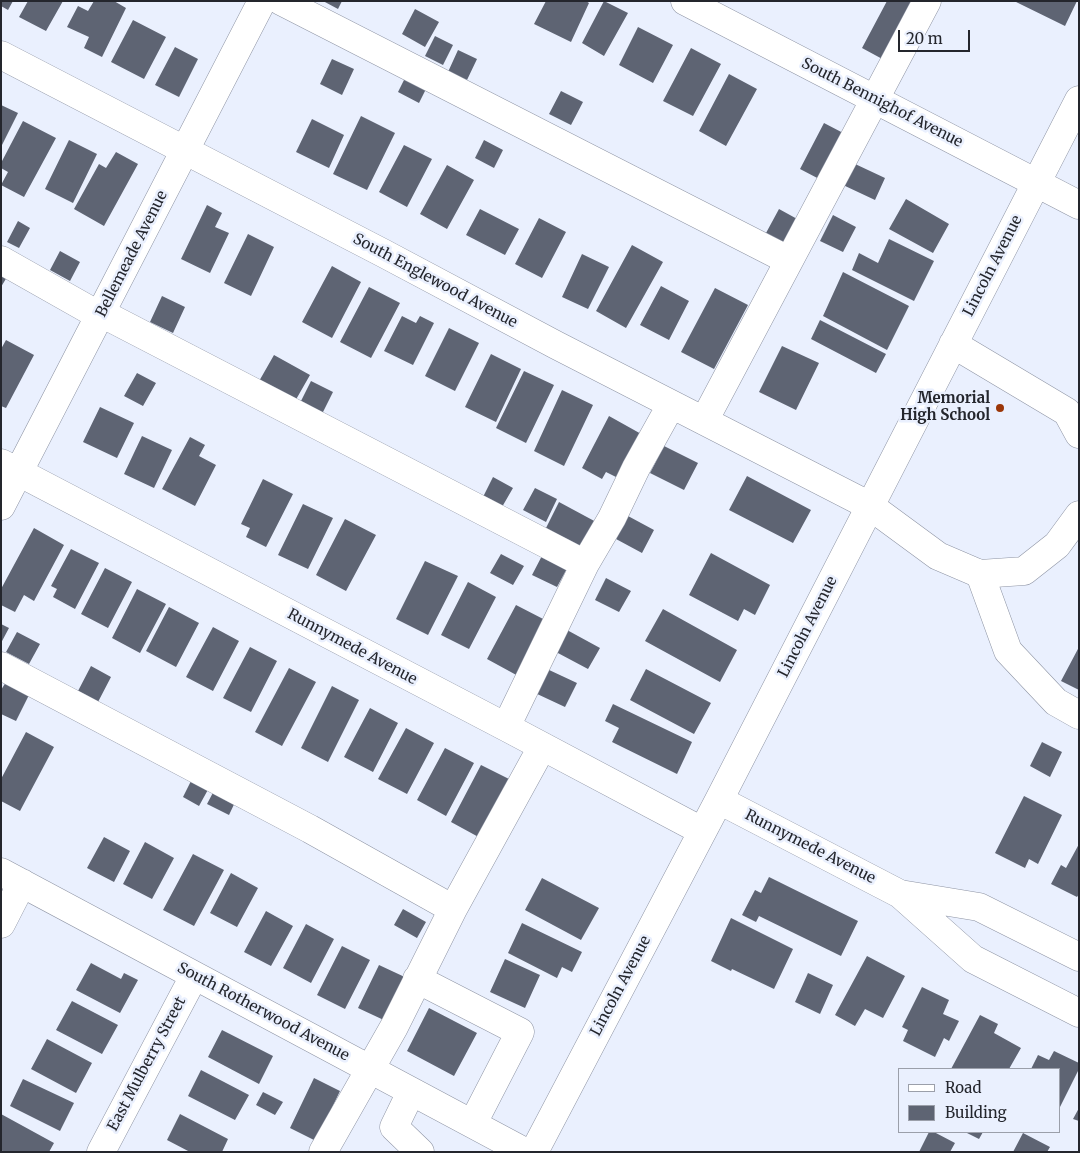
<!DOCTYPE html>
<html>
<head>
<meta charset="utf-8">
<style>
  body { margin:0 }
  #map { position:relative; width:1080px; height:1153px; overflow:hidden; background:#eaf0fe; font-family:Merriweather,serif }
  canvas { display:block }
  .frame { position:absolute; inset:0; border:2px solid #24262d; pointer-events:none }
  .legend { position:absolute; left:898px; top:1068px; width:162px; height:65px; box-sizing:border-box; background:#eaf0fe; border:1px solid #9b9faa; margin:0; padding:6px 9px; list-style:none; font-size:15px; color:#24262d }
  .legend li { display:flex; align-items:center; gap:10px; height:25px }
  .legend b { width:25px; border:1px solid #9b9faa }
  .scale { position:absolute; left:898px; top:30px; width:72px; height:22px; box-sizing:border-box; border:2px solid #24262d; border-top:0; padding-left:6px; font-size:15px; line-height:18px; white-space:nowrap; color:#24262d; -webkit-text-stroke:4px #eaf0fe; paint-order:stroke }
</style>
</head>
<body>
<div id="map">
<canvas width="1080" height="1153"></canvas>
<div class="frame"></div>
<ul class="legend">
<li><b style="height:6px;background:#fff"></b>Road</li>
<li><b style="height:14px;background:#5e6473"></b>Building</li>
</ul>
<div class="scale">20 m</div>
</div>
<script>
const context = document.querySelector('canvas').getContext('2d');
context.lineJoin = 'round';
function fillPath(path, color) { context.fillStyle = color; context.fill(path, 'evenodd'); }
function strokePath(path, color, width, dash) { context.strokeStyle = color; context.lineWidth = width; context.lineCap = dash ? 'butt' : 'round'; context.setLineDash(dash || []); context.stroke(path); }
function label(font, color, halo, rows, align = 'center') {
  context.font = font + ' Merriweather,serif'; context.lineWidth = 5; context.setLineDash([]); context.textBaseline = 'middle'; context.strokeStyle = halo; context.fillStyle = color; for (const [text, x, y, turn = 0] of rows) {
    context.save(); context.translate(x, y); context.rotate((+turn || 0) * Math.PI / 180); context.textAlign = isNaN(turn) ? turn : align; if (halo) context.strokeText(text, 0, 0); context.fillText(text, 0, 0); context.restore();
  }
}
const building = new Path2D(`
  M 1,1 L 13,1 L 8,10 L 1,6 Z
  M 28,1 L 63,1 L 46,31 L 19,17 Z
  M 94,1 L 114,1 L 126,8 L 102,57 L 84,48 L 89,37 L 67,27 L 78,6 L 88,11 Z
  M 323,1 L 342,1 L 338,9 Z
  M 546,1 L 586,1 L 589,3 L 571,42 L 534,24 Z
  M 604,1 L 628,13 L 604,56 L 582,43 Z
  M 887,1 L 908,1 L 916,5 L 886,61 L 862,48 Z
  M 1014,1 L 1077,1 L 1065,26 Z
  M 415,9 L 439,22 L 425,47 L 402,34 Z
  M 133,20 L 166,37 L 144,79 L 111,62 Z
  M 638,27 L 673,45 L 653,83 L 619,65 Z
  M 435,36 L 453,45 L 443,65 L 425,56 Z
  M 175,47 L 198,59 L 179,97 L 155,85 Z
  M 691,48 L 721,64 L 693,116 L 663,101 Z
  M 458,50 L 477,59 L 467,80 L 448,72 Z
  M 332,59 L 354,69 L 342,95 L 320,84 Z
  M 409,70 L 430,81 L 419,103 L 398,92 Z
  M 729,74 L 757,89 L 726,146 L 699,131 Z
  M 561,91 L 583,102 L 571,125 L 549,114 Z
  M 1,105 L 18,113 L 1,147 Z
  M 361,116 L 395,133 L 367,190 L 333,174 Z
  M 312,119 L 344,135 L 329,168 L 296,152 Z
  M 23,121 L 56,138 L 24,197 L 1,185 L 8,172 L 1,168 L 1,163 Z
  M 824,123 L 847,135 L 823,181 L 800,169 Z
  M 69,140 L 97,154 L 73,203 L 45,189 Z
  M 484,140 L 503,150 L 494,168 L 475,158 Z
  M 404,145 L 432,159 L 407,207 L 379,192 Z
  M 116,152 L 138,164 L 104,226 L 74,209 L 99,164 L 106,168 Z
  M 853,163 L 885,178 L 875,200 L 843,185 Z
  M 447,165 L 474,180 L 447,229 L 420,214 Z
  M 906,199 L 949,224 L 933,253 L 889,229 Z
  M 207,205 L 222,213 L 215,227 L 229,233 L 210,273 L 181,259 Z
  M 480,209 L 519,229 L 505,255 L 466,235 Z
  M 779,209 L 799,220 L 786,244 L 766,233 Z
  M 833,215 L 856,227 L 843,252 L 820,241 Z
  M 539,218 L 566,232 L 542,278 L 515,264 Z
  M 18,221 L 30,228 L 19,248 L 7,242 Z
  M 248,234 L 274,247 L 251,296 L 224,283 Z
  M 889,239 L 934,261 L 914,301 L 852,270 L 859,253 L 878,263 Z
  M 632,245 L 663,262 L 626,328 L 596,311 Z
  M 60,251 L 80,262 L 70,281 L 50,270 Z
  M 582,254 L 609,267 L 588,309 L 562,297 Z
  M 332,266 L 361,282 L 332,338 L 302,322 Z
  M 1,267 L 10,272 L 1,287 Z
  M 843,272 L 909,306 L 887,350 L 823,316 Z
  M 661,286 L 689,301 L 669,340 L 640,325 Z
  M 369,287 L 400,303 L 371,358 L 340,342 Z
  M 715,288 L 748,305 L 714,369 L 681,352 Z
  M 162,296 L 185,307 L 173,333 L 150,322 Z
  M 402,316 L 416,323 L 420,316 L 434,323 L 413,365 L 384,351 Z
  M 820,320 L 886,354 L 876,373 L 811,339 Z
  M 449,328 L 479,343 L 455,391 L 425,376 Z
  M 6,340 L 34,355 L 6,408 L 1,406 L 1,349 Z
  M 782,346 L 819,363 L 796,410 L 759,392 Z
  M 491,354 L 521,369 L 496,422 L 465,407 Z
  M 274,355 L 310,375 L 294,403 L 258,383 Z
  M 524,371 L 554,385 L 526,443 L 496,428 Z
  M 137,373 L 156,383 L 143,406 L 124,396 Z
  M 311,381 L 333,392 L 321,416 L 299,405 Z
  M 562,390 L 593,405 L 564,466 L 534,451 Z
  M 100,407 L 134,423 L 117,458 L 83,442 Z
  M 609,416 L 643,435 L 620,479 L 606,472 L 602,479 L 582,468 Z
  M 142,436 L 172,450 L 154,488 L 124,474 Z
  M 190,437 L 205,445 L 199,456 L 216,465 L 195,506 L 162,489 Z
  M 664,446 L 698,463 L 684,490 L 650,473 Z
  M 747,476 L 811,510 L 793,543 L 729,510 Z
  M 493,477 L 513,488 L 502,507 L 483,497 Z
  M 263,479 L 293,494 L 266,547 L 246,537 L 250,528 L 241,524 Z
  M 535,488 L 557,499 L 546,522 L 523,510 Z
  M 559,502 L 598,523 L 585,549 L 546,528 Z
  M 303,504 L 333,518 L 308,569 L 278,555 Z
  M 628,516 L 654,530 L 642,553 L 616,539 Z
  M 345,519 L 376,535 L 346,591 L 316,575 Z
  M 34,528 L 64,545 L 34,601 L 24,595 L 15,612 L 1,605 L 1,589 Z
  M 71,549 L 99,563 L 75,609 L 53,597 L 57,589 L 51,586 Z
  M 545,550 L 570,563 L 557,587 L 532,575 Z
  M 711,553 L 770,585 L 755,615 L 744,609 L 738,621 L 689,595 Z
  M 501,554 L 524,566 L 513,585 L 490,573 Z
  M 425,561 L 458,576 L 428,635 L 396,619 Z
  M 105,568 L 132,582 L 108,628 L 81,614 Z
  M 606,578 L 631,591 L 619,612 L 595,600 Z
  M 468,582 L 496,597 L 469,649 L 441,635 Z
  M 137,589 L 166,604 L 140,653 L 112,638 Z
  M 516,605 L 549,622 L 520,677 L 487,659 Z
  M 169,607 L 199,623 L 176,667 L 146,651 Z
  M 663,609 L 737,650 L 720,682 L 645,641 Z
  M 1,624 L 9,628 L 1,643 Z
  M 213,627 L 239,641 L 213,691 L 186,677 Z
  M 567,630 L 600,648 L 588,669 L 556,652 Z
  M 17,632 L 40,644 L 29,664 L 6,652 Z
  M 250,647 L 277,661 L 251,712 L 223,698 Z
  M 1079,647 L 1079,690 L 1061,681 Z
  M 91,666 L 111,677 L 98,702 L 78,691 Z
  M 289,668 L 316,682 L 282,746 L 255,732 Z
  M 547,669 L 577,683 L 565,707 L 535,693 Z
  M 646,669 L 711,703 L 694,734 L 630,700 Z
  M 6,682 L 29,695 L 16,721 L 1,714 L 1,690 Z
  M 332,686 L 359,700 L 328,762 L 301,748 Z
  M 613,704 L 692,742 L 677,774 L 612,742 L 619,728 L 605,721 Z
  M 370,708 L 398,723 L 373,772 L 344,757 Z
  M 406,728 L 434,743 L 407,794 L 378,779 Z
  M 26,732 L 54,747 L 20,811 L 1,801 L 1,779 Z
  M 1042,742 L 1062,752 L 1050,777 L 1030,766 Z
  M 445,748 L 474,763 L 446,816 L 417,800 Z
  M 481,765 L 515,782 L 484,840 L 451,822 Z
  M 193,777 L 210,786 L 199,806 L 183,797 Z
  M 217,785 L 238,796 L 229,815 L 207,804 Z
  M 1024,796 L 1062,815 L 1038,864 L 1029,859 L 1025,868 L 995,853 Z
  M 104,837 L 130,851 L 114,882 L 87,868 Z
  M 145,842 L 174,858 L 152,899 L 123,884 Z
  M 1079,844 L 1079,894 L 1077,897 L 1051,884 L 1061,865 L 1066,868 Z
  M 193,854 L 224,870 L 194,926 L 163,910 Z
  M 231,873 L 258,888 L 237,927 L 210,913 Z
  M 769,877 L 858,921 L 841,956 L 759,916 L 756,922 L 742,915 L 755,890 L 761,893 Z
  M 542,878 L 599,908 L 581,940 L 525,910 Z
  M 403,909 L 426,922 L 417,938 L 394,925 Z
  M 266,911 L 293,926 L 271,966 L 244,952 Z
  M 731,918 L 793,949 L 774,989 L 732,969 L 731,971 L 711,961 Z
  M 522,923 L 582,952 L 572,972 L 562,967 L 557,978 L 508,953 Z
  M 306,924 L 334,939 L 311,983 L 283,968 Z
  M 342,946 L 370,960 L 345,1009 L 317,995 Z
  M 867,956 L 905,976 L 883,1018 L 865,1009 L 855,1026 L 835,1015 Z
  M 505,959 L 540,975 L 525,1008 L 490,992 Z
  M 91,963 L 121,979 L 124,973 L 138,980 L 120,1013 L 76,990 Z
  M 379,965 L 409,979 L 388,1022 L 358,1008 Z
  M 808,973 L 833,985 L 820,1014 L 795,1002 Z
  M 922,987 L 949,1000 L 943,1014 L 959,1021 L 949,1041 L 944,1038 L 935,1057 L 903,1041 L 908,1030 L 902,1027 Z
  M 72,1001 L 118,1025 L 102,1054 L 56,1030 Z
  M 429,1008 L 477,1033 L 454,1076 L 407,1051 Z
  M 980,1015 L 998,1024 L 994,1033 L 1021,1048 L 1009,1069 L 951,1069 Z
  M 222,1030 L 273,1056 L 259,1084 L 208,1057 Z
  M 47,1039 L 92,1063 L 76,1093 L 31,1069 Z
  M 1054,1051 L 1079,1063 L 1079,1069 L 1059,1109 L 1059,1069 L 1031,1069 L 1038,1055 L 1049,1060 Z
  M 201,1070 L 249,1095 L 235,1120 L 188,1096 Z
  M 314,1078 L 340,1091 L 316,1141 L 290,1128 Z
  M 23,1079 L 74,1103 L 60,1131 L 10,1106 Z
  M 263,1092 L 283,1102 L 275,1115 L 256,1105 Z
  M 1079,1108 L 1079,1121 L 1073,1119 Z
  M 1,1114 L 54,1143 L 49,1152 L 4,1152 L 1,1150 Z
  M 180,1114 L 228,1139 L 222,1152 L 190,1152 L 167,1140 Z
  M 929,1132 L 934,1132 L 955,1143 L 950,1152 L 919,1152 Z
  M 965,1132 L 983,1132 L 979,1139 Z
  M 1023,1133 L 1050,1147 L 1047,1152 L 1013,1152 Z`);
const minor = new Path2D(`
  M 281,1 L 788,260
  M 685,1 L 1079,205
  M 1,55 L 383,253 L 556,345 L 870,506 L 938,556 L 980,574 L 1024,571 L 1057,545 L 1079,515
  M 1,260 L 93,312 L 101,313 L 585,564
  M 953,344 L 1067,412 L 1079,434
  M 704,421 L 927,1
  M 1,463 L 506,727 L 702,831
  M 1,506 L 262,1
  M 980,574 L 1008,651 L 1056,702 L 1079,715
  M 1,666 L 310,829 L 453,909
  M 506,727 L 585,564 L 612,518 L 636,468 L 671,405
  M 719,800 L 900,894 L 973,959 L 1079,1013
  M 1,872 L 525,1152
  M 900,894 L 979,907 L 1079,957
  M 1,924 L 22,883
  M 417,979 L 520,1032 L 473,1123
  M 411,1092 L 394,1127 L 420,1152
  M 101,1152 L 194,976
  M 323,1152 L 394,1027 L 453,909 L 542,747
  M 534,1152 L 719,800 L 1079,100`);
const markers = [
  [1000,408,5,"#9b3608"]
];
const streetNames = [
  ["South Bennighof Avenue",882,103,27],
  ["Bellemeade Avenue",132,254,-63],
  ["Lincoln Avenue",993,266,-63],
  ["South Englewood Avenue",435,281,28],
  ["Lincoln Avenue",808,627,-63],
  ["Runnymede Avenue",352,647,28],
  ["Runnymede Avenue",810,847,27],
  ["Lincoln Avenue",621,986,-62],
  ["South Rotherwood Avenue",263,1012,28],
  ["East Mulberry Street",147,1064,-62]
];
const poiNames = [
  ["Memorial",990,399],
  ["High School",990,416]
];
fillPath(building, '#5e6473');
strokePath(minor, '#8e94a4', 29);
strokePath(minor, '#fff', 28);
for (const [x, y, r, color] of markers) { const dot = new Path2D(); dot.arc(x, y, r, 0, 2 * Math.PI); context.fillStyle = color; context.fill(dot); strokePath(dot, '#eaf0fe', 2); }
label('15px', '#24262d', '#eaf0fe', streetNames);
label('bold 15px', '#24262d', '#eaf0fe', poiNames, 'right');
</script>
</body>
</html>
